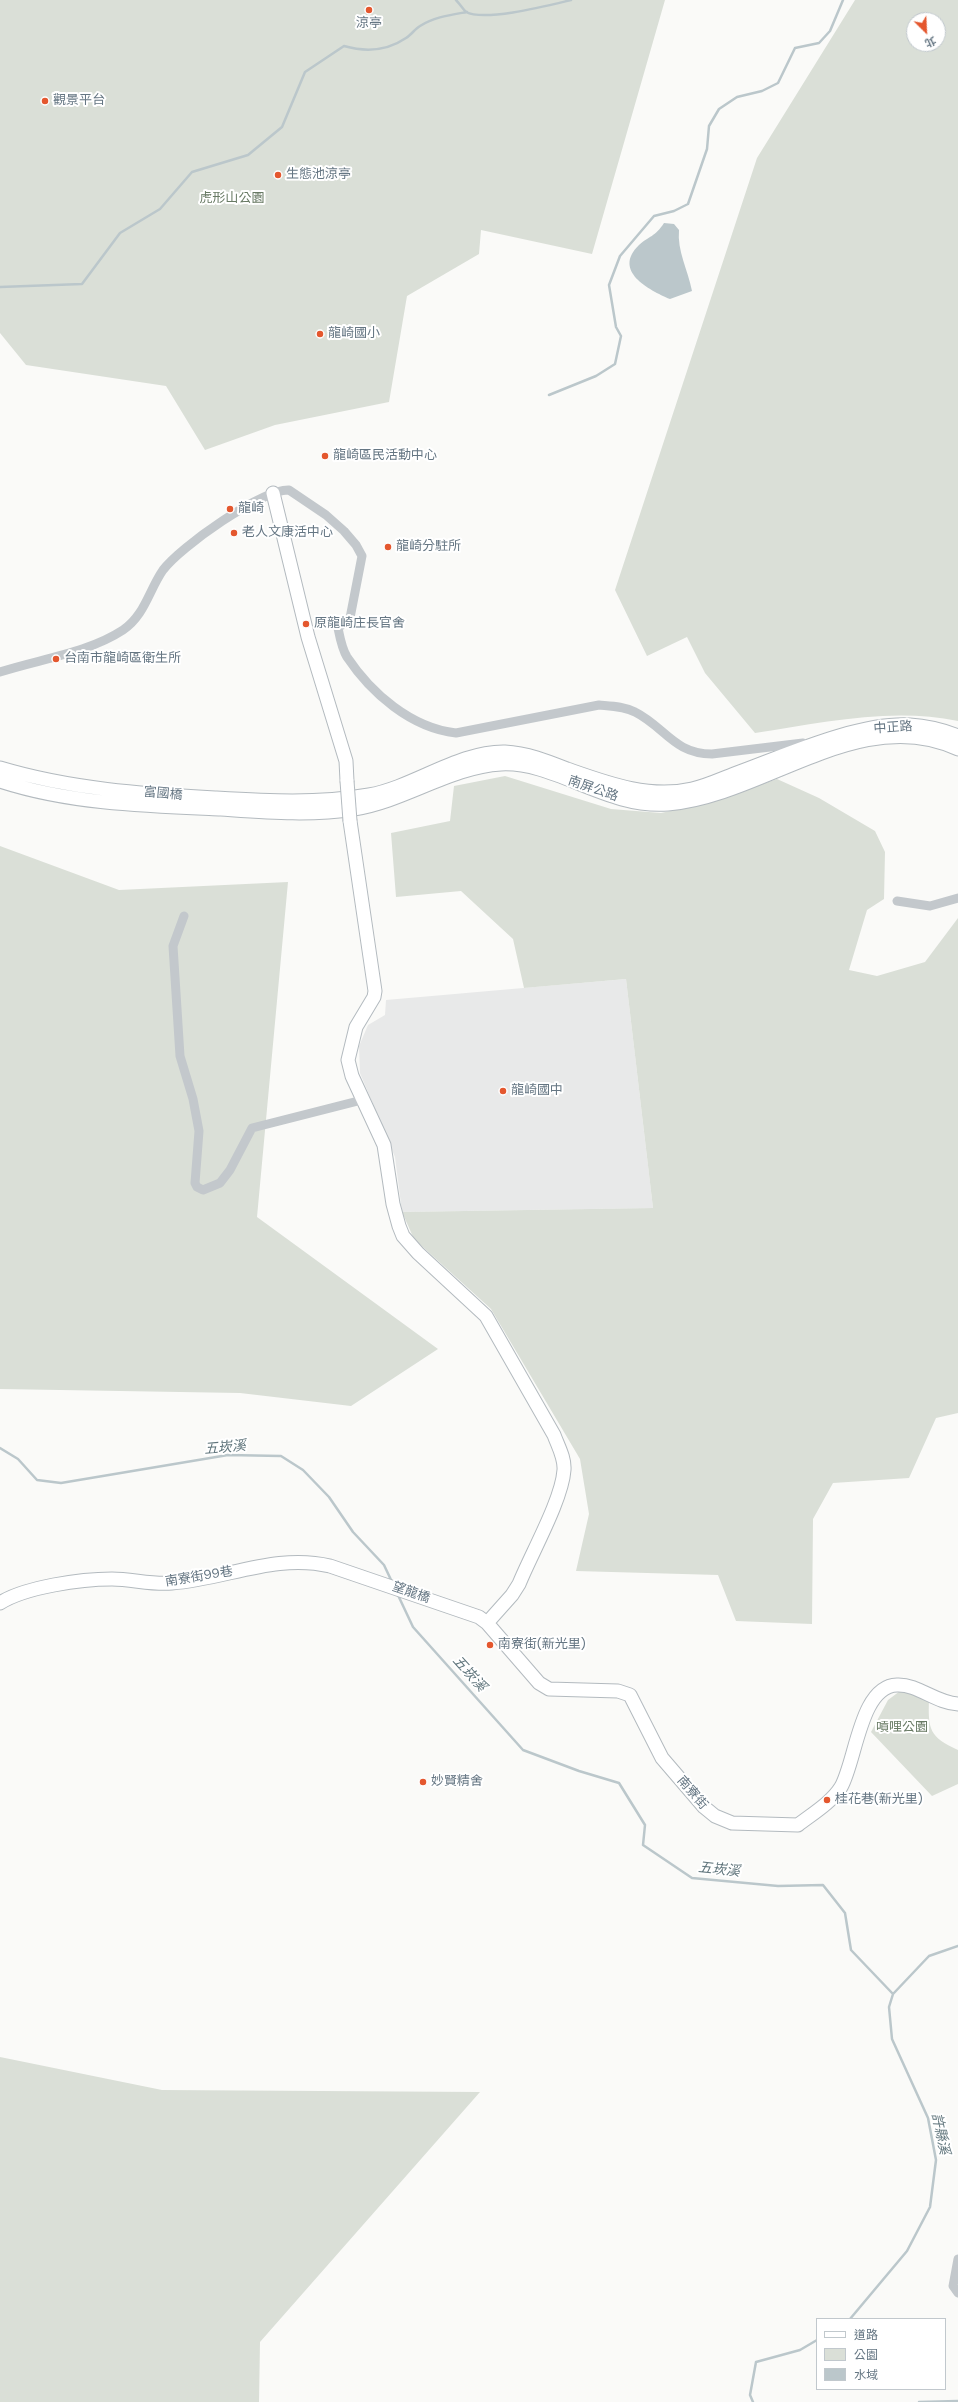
<!DOCTYPE html>
<html>
<head>
<meta charset="utf-8">
<style>
  body { margin:0 }
  #map { position:relative; width:958px; height:2402px; overflow:hidden; background:#fafaf8; font-family:"DM Sans","Noto Sans TC",sans-serif }
  canvas { display:block }
  .legend { position:absolute; left:816px; top:2318px; width:130px; height:72px; box-sizing:border-box; background:#fff; border:1px solid #c1c8cd; margin:0; padding:5px 7px; list-style:none; font-size:12px; color:#657683 }
  .legend li { display:flex; align-items:center; gap:8px; height:20px }
  .legend b { width:20px; border:1px solid #c1c8cd }
  .north { position:absolute; left:906px; top:12px; width:40px; height:40px; box-sizing:border-box; background:#fff; border:1px solid #c1c8cd; border-radius:50%; rotate:156deg; font-size:11px; font-weight:700; line-height:16px; text-align:center; color:#657683 }
  .north::after { content:''; display:block; margin:auto; width:14px; height:18px; background:#e4572e; clip-path:polygon(50% 0,100% 100%,50% 72%,0 100%) }
</style>
</head>
<body>
<div id="map">
<canvas width="958" height="2402"></canvas>
<ul class="legend">
<li><b style="height:5px;background:#fff"></b>道路</li>
<li><b style="height:11px;background:#dadfd7"></b>公園</li>
<li><b style="height:11px;background:#bbc7cb"></b>水域</li>
</ul>
<div class="north">北</div>
</div>
<script>
const context = document.querySelector('canvas').getContext('2d');
context.lineJoin = 'round';
function fillPath(path, color) { context.fillStyle = color; context.fill(path, 'evenodd'); }
function strokePath(path, color, width, dash) { context.strokeStyle = color; context.lineWidth = width; context.lineCap = dash ? 'butt' : 'round'; context.setLineDash(dash || []); context.stroke(path); }
function label(font, color, halo, rows, align = 'center') {
  context.font = font + ' "DM Sans","Noto Sans TC",sans-serif'; context.lineWidth = 4; context.setLineDash([]); context.textBaseline = 'middle'; context.strokeStyle = halo; context.fillStyle = color; for (const [text, x, y, turn = 0] of rows) {
    context.save(); context.translate(x, y); context.rotate((+turn || 0) * Math.PI / 180); context.textAlign = isNaN(turn) ? turn : align; if (halo) context.strokeText(text, 0, 0); context.fillText(text, 0, 0); context.restore();
  }
}
const built = new Path2D(`
  M 626,979 L 653,1208 L 402,1212 L 395,1157 L 360,1073 L 359,1046 L 368,1025 L 385,1015 L 386,1000 Z`);
const green = new Path2D(`
  M 0,0 L 665,0 L 592,254 L 481,230 L 479,254 L 407,296 L 389,402 L 275,425 L 205,450 L 166,386 L 26,365 L 0,333 Z
  M 855,0 L 958,0 L 958,721 C 891,707 821,723 755,733 L 705,673 L 687,637 L 647,656 L 615,590 L 757,158 ZM 914,20 L 938,20 L 938,44 L 914,44 Z
  M 505,776 L 611,809 L 661,813 L 711,802 L 777,779 L 819,798 L 875,831 L 885,852 L 884,899 L 867,910 L 849,970 L 877,976 L 925,962 L 958,918 L 958,1413 L 936,1418 L 909,1478 L 833,1483 L 813,1519 L 812,1624 L 736,1621 L 718,1575 L 576,1571 L 589,1514 L 580,1459 L 491,1309 L 414,1239 L 402,1212 L 653,1208 L 626,979 L 524,988 L 513,939 L 461,891 L 396,897 L 391,833 L 450,821 L 454,786 Z
  M 0,846 L 119,890 L 288,882 L 257,1217 L 438,1349 L 351,1406 L 240,1393 L 0,1389 Z
  M 900,1691 L 929,1699 C 928,1729 929,1737 958,1750 L 958,1784 L 932,1796 L 871,1732 L 888,1700 Z
  M 0,2057 L 162,2090 L 480,2092 L 260,2342 L 259,2402 L 0,2402 Z`);
const water = new Path2D(`
  M 664,223 L 674,224 L 679,230 C 677,251 688,270 692,291 L 670,299 C 649,290 612,271 639,245 C 649,236 655,237 664,223 Z`);
const stream = new Path2D(`
  M 456,0 C 459,3 463,9 466,12 C 485,22 550,5 571,0
  M 0,287 L 82,284 L 120,233 L 160,209 L 192,172 L 248,155 L 282,127 L 305,72 L 344,46 C 365,52 387,51 406,38 C 411,35 415,29 420,26 C 434,17 450,15 467,12
  M 549,395 L 596,376 L 615,364 L 621,336 L 616,327 L 609,285 L 620,256 L 654,216 L 674,211 L 688,204 L 707,149 L 709,126 L 719,109 L 737,97 L 762,91 L 778,83 L 795,48 L 819,43 L 830,31 L 843,0
  M 0,1448 L 18,1459 L 37,1480 L 61,1483 L 228,1455 L 281,1456 L 303,1470 L 329,1497 L 353,1532 L 384,1565 L 392,1582
  M 397,1593 L 413,1627 L 523,1750 L 579,1771 L 619,1783 L 645,1825 L 643,1845 L 692,1878 L 778,1886 L 823,1885 L 845,1913 L 851,1950 L 893,1994
  M 850,2319 L 907,2251 L 930,2207 L 936,2160 L 928,2118 L 892,2039 L 889,2007 L 893,1994 L 929,1956 L 958,1946
  M 753,2402 L 750,2395 L 756,2362 L 800,2350 L 817,2340
  M 919,2402 L 958,2401`);
const street = new Path2D(`
  M 0,672 C 40,659 88,653 123,630 C 145,615 149,590 163,570 C 180,547 262,489 289,490 L 326,515 L 344,531 L 356,545 L 362,556 L 350,618 L 338,628 C 340,638 342,649 347,657 C 371,693 411,728 456,733 L 599,705 C 611,706 624,706 635,712 C 665,727 674,754 712,754 L 803,743
  M 897,901 L 930,906 L 958,898
  M 184,916 L 173,946 L 180,1056 L 193,1099 L 199,1131 L 195,1183 L 197,1187 L 203,1190 L 220,1183 L 230,1170 L 252,1128 L 362,1100
  M 958,2259 L 953,2286 L 958,2293`);
const secondary = new Path2D(`
  M 273,493 L 308,637 L 346,761 L 347,781
  M 0,768 C 70,789 143,794 215,798 C 267,801 317,804 369,795 C 414,787 459,751 505,752 C 527,753 547,761 567,769 C 607,783 649,799 692,789 C 706,786 721,779 734,774 C 784,756 857,722 910,725 C 926,726 943,730 958,736
  M 0,781 C 70,804 148,806 221,809 C 265,812 310,816 354,809 C 405,801 450,767 501,764 C 555,761 607,809 668,804 C 764,796 861,703 958,749
  M 350,821 L 375,991 L 374,997 L 356,1027 L 348,1060 L 352,1076 L 384,1145 L 393,1204 L 399,1226 L 403,1236 L 418,1253 L 486,1316 L 554,1435 C 558,1446 565,1458 564,1470 C 562,1500 531,1554 519,1584 L 512,1595 L 487,1623
  M 0,1603 C 25,1587 81,1579 112,1579 C 132,1579 152,1585 172,1583 C 226,1579 276,1553 330,1566 L 479,1617 L 487,1623 L 539,1683 L 549,1689 L 618,1691 L 630,1695 L 662,1758 L 704,1807 L 715,1816 L 732,1823 L 798,1825 C 812,1814 831,1803 841,1787 C 856,1761 860,1686 897,1685 C 918,1684 936,1703 958,1704`);
const secondaryBridge = new Path2D(`
  M 347,781 L 350,821`);
const markers = [
  [369,10,4,"#e4572e"],
  [45,101,4,"#e4572e"],
  [278,175,4,"#e4572e"],
  [320,334,4,"#e4572e"],
  [325,456,4,"#e4572e"],
  [230,509,4,"#e4572e"],
  [234,533,4,"#e4572e"],
  [388,547,4,"#e4572e"],
  [306,624,4,"#e4572e"],
  [56,659,4,"#e4572e"],
  [503,1091,4,"#e4572e"],
  [490,1645,4,"#e4572e"],
  [423,1782,4,"#e4572e"],
  [827,1800,4,"#e4572e"]
];
const poiNames = [
  ["涼亭",369,24,"center"],
  ["觀景平台",53,101],
  ["生態池涼亭",286,175],
  ["龍崎國小",328,334],
  ["龍崎區民活動中心",333,456],
  ["龍崎",238,509],
  ["老人文康活中心",242,533],
  ["龍崎分駐所",396,547],
  ["原龍崎庄長官舍",314,624],
  ["台南市龍崎區衛生所",64,659],
  ["龍崎國中",511,1091],
  ["南寮街(新光里)",498,1645],
  ["妙賢精舍",431,1782],
  ["桂花巷(新光里)",835,1800]
];
const parkNames = [
  ["虎形山公園",232,199],
  ["嗊哩公園",902,1728]
];
const streetNames = [
  ["中正路",893,728,-4],
  ["南屏公路",593,789,19],
  ["富國橋",163,794,5],
  ["南寮街99巷",199,1577,-9],
  ["望龍橋",411,1593,19],
  ["南寮街",692,1793,49]
];
const waterNames = [
  ["五崁溪",225,1448,-5],
  ["五崁溪",469,1674,48],
  ["五崁溪",719,1870,6],
  ["許縣溪",940,2134,78]
];
fillPath(built, '#e8e9e9');
fillPath(green, '#dadfd7');
fillPath(water, '#bbc7cb');
strokePath(stream, '#bbc7cb', 2.5);
strokePath(secondary, '#b3babf', 15);
strokePath(street, '#c3c8cc', 9);
strokePath(secondary, '#fff', 13);
strokePath(secondaryBridge, '#b3babf', 15, []);
strokePath(secondaryBridge, '#fff', 13);
for (const [x, y, r, color] of markers) { const dot = new Path2D(); dot.arc(x, y, r, 0, 2 * Math.PI); context.fillStyle = color; context.fill(dot); strokePath(dot, '#fff', 1.5); }
label('13px', '#657683', '#fff', poiNames, 'left');
label('13px', '#687a64', '#fff', parkNames);
label('13px', '#657683', '#fff', streetNames);
label('italic 14px', '#60757c', '#fff', waterNames);
</script>
</body>
</html>
